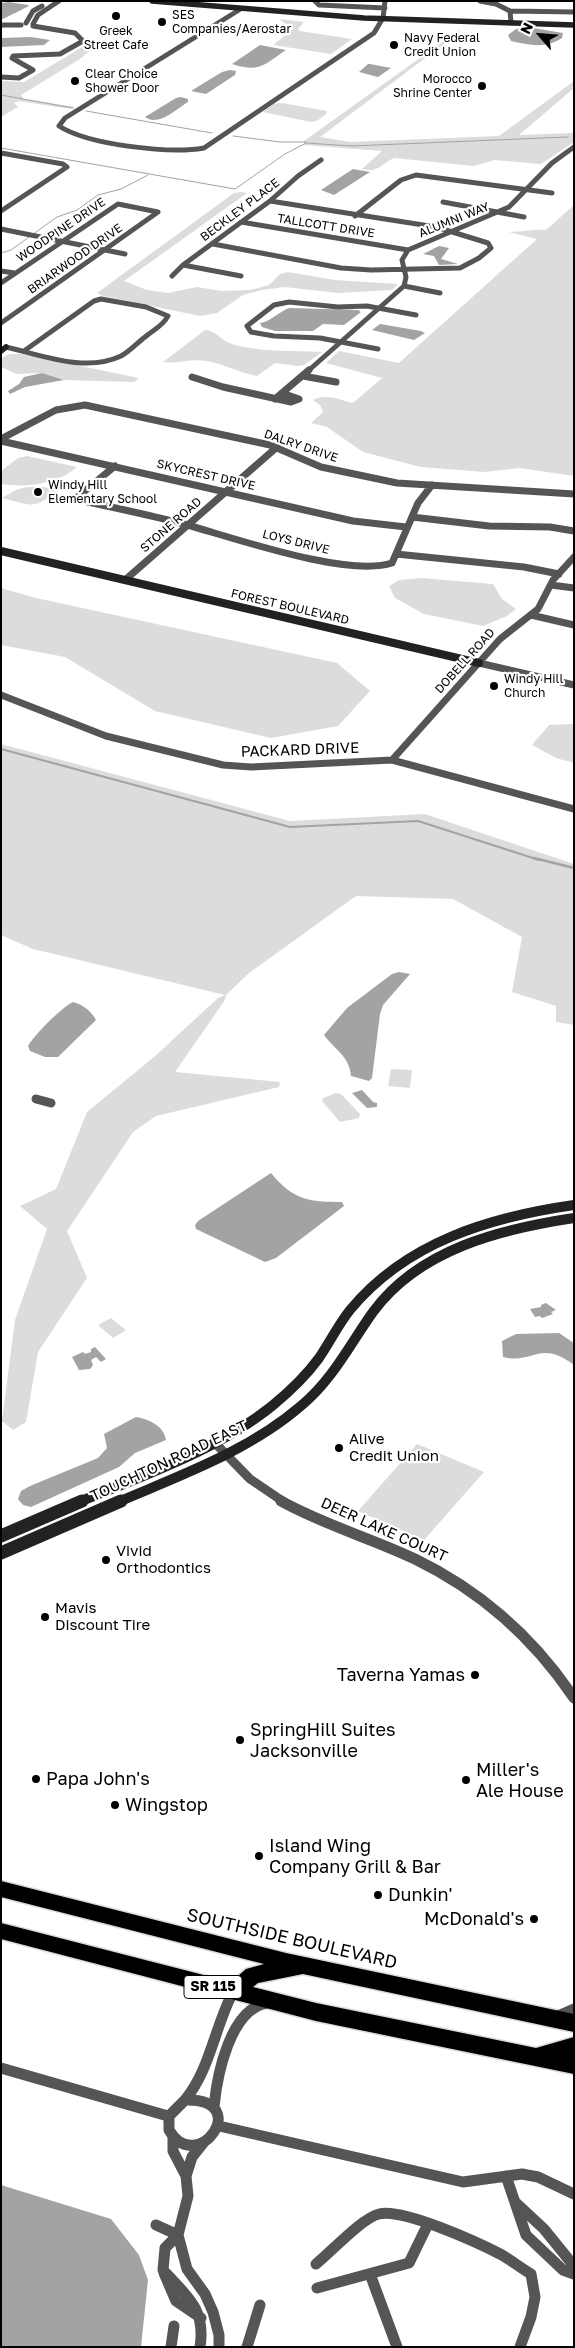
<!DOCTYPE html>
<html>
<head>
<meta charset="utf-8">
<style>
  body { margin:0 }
  #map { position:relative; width:575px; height:2348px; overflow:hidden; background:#fff; font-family:"Golos Text",sans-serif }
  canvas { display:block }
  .frame { position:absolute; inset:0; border:2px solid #000; pointer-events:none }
  .north { position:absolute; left:515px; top:10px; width:50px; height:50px; -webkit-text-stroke:4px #fff; paint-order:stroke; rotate:297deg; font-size:14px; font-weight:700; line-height:20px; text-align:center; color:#000 }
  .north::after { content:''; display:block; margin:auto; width:18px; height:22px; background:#000; clip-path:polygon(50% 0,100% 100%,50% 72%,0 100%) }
</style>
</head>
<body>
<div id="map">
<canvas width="575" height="2348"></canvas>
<div class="frame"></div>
<div class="north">N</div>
</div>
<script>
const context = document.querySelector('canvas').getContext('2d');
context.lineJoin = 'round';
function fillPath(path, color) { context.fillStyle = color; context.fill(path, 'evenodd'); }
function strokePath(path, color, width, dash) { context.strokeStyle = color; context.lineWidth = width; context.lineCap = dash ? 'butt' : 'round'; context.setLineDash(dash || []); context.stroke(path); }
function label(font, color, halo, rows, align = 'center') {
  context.font = font + ' "Golos Text",sans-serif'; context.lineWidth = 4.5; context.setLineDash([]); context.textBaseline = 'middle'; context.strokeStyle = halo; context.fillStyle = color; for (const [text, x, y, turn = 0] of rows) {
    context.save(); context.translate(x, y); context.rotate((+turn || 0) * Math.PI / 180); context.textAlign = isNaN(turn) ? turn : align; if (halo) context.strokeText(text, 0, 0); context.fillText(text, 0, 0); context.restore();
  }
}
const green = new Path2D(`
  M 279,19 L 304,22 L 298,29 L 300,31 L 352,39 L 331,54 L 273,45 L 293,29 Z
  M 459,30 L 460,32 L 320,137 L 350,142 L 499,136 L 574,81 L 574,88 L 519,135 L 571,133 L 574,133 L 574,142 L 541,164 L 494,160 L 474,166 L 394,158 C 380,164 380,173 362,169 L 382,151 L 304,145 L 304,141 Z
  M 94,40 L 99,43 L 80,59 L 21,95 L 24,99 L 75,107 L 71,109 L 18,101 L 14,103 L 18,107 L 1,117 L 1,81 L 24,82 Z
  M 282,103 L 327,111 L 326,114 L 317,121 L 311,122 L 263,112 L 274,104 Z
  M 241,192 L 247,193 L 124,281 L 147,290 L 168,293 L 197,287 L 221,291 L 251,290 L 269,285 L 280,274 L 288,272 L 335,280 L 398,284 L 392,290 L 338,293 L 285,287 L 262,290 L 243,295 L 217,313 L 200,316 L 103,296 L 97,293 L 234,193 Z
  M 574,205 L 574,476 L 520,468 L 484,472 L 421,467 L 363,452 L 327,427 L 311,423 L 323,412 L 320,405 L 313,400 C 326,393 340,400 353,403 L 382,378 L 326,363 L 339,351 L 399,363 L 537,239 L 509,232 C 523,232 533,229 546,230 Z
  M 205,330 C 215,330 220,339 229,343 C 259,353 291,350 322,352 L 304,365 L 298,366 L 275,363 L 257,376 C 240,373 224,364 207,361 C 190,358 178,364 163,362 Z
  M 10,354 L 22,354 L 139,378 L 134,382 L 64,380 L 42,373 L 17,374 L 1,367 L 1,358 Z
  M 27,456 L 77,467 C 58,484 26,488 1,484 L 1,471 L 18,458 Z
  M 27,487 L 43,487 L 59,489 C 33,511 33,505 2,498 L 16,490 Z
  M 422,578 L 493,584 L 502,599 L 516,609 L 507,616 L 483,626 L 424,614 L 395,598 L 389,586 L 399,580 Z
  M 1,588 L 36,598 L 337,663 L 370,691 L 338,726 L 271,738 L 155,711 L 65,657 L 1,645 Z
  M 574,724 L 574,763 L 556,758 L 532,745 L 549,725 Z
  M 1,744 L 290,821 L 425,814 L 574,864 L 574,1025 L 556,1022 L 556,1006 L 512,992 L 522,937 L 453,899 L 356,896 L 249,973 L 226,995 L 225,1000 L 175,1072 L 280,1082 L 279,1087 L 156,1116 L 133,1132 L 67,1231 L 87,1278 L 38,1352 L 26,1422 L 13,1430 L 2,1421 L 15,1320 L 47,1229 L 20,1206 L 56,1189 L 87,1112 L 154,1057 L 218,998 L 225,995 L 33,949 L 1,935 Z
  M 391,1069 L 412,1070 L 410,1088 L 388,1086 Z
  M 336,1093 L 341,1094 L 360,1114 L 359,1118 L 340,1122 L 322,1101 L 323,1098 Z
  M 111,1318 L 126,1330 L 113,1338 L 98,1325 Z
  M 417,1444 L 484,1472 L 424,1540 L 358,1511 Z`);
const water = new Path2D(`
  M 9,2 L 28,5 L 29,6 L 1,20 L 1,3 Z
  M 533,28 L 563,33 L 562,38 C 546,49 528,45 511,41 L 508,35 L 516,29 Z
  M 31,37 L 50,40 L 44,45 L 1,47 L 1,38 Z
  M 260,45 L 286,50 C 264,65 259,73 232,64 Z
  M 368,64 L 370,64 L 391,68 L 378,77 L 359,72 Z
  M 230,70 L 236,71 L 235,75 L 206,94 L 191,91 L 222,72 Z
  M 181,97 L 188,99 L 188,102 C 177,109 158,127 145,117 L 176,98 Z
  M 353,169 L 370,172 L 334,195 L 321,190 Z
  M 439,246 L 449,248 L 441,259 L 458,264 L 439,265 L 434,256 L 423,254 Z
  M 289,308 L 358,310 L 361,312 L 344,325 L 323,324 L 313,331 L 275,331 L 262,327 L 260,323 C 268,323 279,312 289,308 Z
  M 380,324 L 421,331 L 425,333 L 414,340 L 372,330 Z
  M 42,373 L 64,380 L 25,387 L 10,394 L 8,391 L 19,384 L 24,377 Z
  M 399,972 L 410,974 L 383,1005 L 380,1014 L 372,1078 L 369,1081 L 351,1076 C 350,1057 335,1050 324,1035 L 347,1008 L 392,974 Z
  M 73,1002 C 84,1005 91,1011 96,1020 L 58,1057 L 45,1057 L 30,1051 L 28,1046 C 35,1034 61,1008 73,1002 Z
  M 362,1090 L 373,1102 L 377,1103 L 377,1107 L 367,1108 L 352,1093 Z
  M 271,1173 C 293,1200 309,1202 342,1202 L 344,1206 L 276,1258 L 265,1262 L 196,1229 L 195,1225 L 198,1221 Z
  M 546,1303 L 556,1310 L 551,1312 L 553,1314 L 542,1318 L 540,1316 L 535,1317 L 530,1309 L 541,1307 L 541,1305 Z
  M 559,1333 L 574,1343 L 574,1365 C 539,1339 534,1365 503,1357 L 502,1341 L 516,1334 Z
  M 95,1347 L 106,1359 L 101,1362 L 96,1357 L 91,1360 L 93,1365 L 90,1369 L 79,1370 L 72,1357 L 83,1352 L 85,1354 L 91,1352 L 91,1349 Z
  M 136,1417 C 149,1419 164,1426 166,1440 L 135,1453 L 119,1467 L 31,1507 L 23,1505 L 18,1499 L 21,1491 L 30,1486 L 98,1458 L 107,1448 L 104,1434 Z
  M 1,2185 L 111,2219 L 139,2255 L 148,2280 L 141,2347 L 1,2347 Z`);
const streamFar2 = new Path2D(`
  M 1,95 L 73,108
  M 86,111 L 212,133
  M 233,136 L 280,142 L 306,142
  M 1,148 L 235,189 L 285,154 L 306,143 L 352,146 L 568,137
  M 1,253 L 11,250 L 57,217 L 77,210 L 98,195 L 121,189 L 148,175`);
const streamFar1 = new Path2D(`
  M 1,749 L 290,827 L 418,821 L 539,860`);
const stream = new Path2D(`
  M 534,858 L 574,868`);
const streetFar3 = new Path2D(`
  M 315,1 L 319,5 L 385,8
  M 480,1 L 496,4 L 510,11 L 511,23
  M 239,10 L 65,118 L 59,126 C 88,145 170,154 204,148 L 374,33 L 383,18 L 385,1
  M 510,11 L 574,12
  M 26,23 L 33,11 L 42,6
  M 33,24 L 38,15 L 59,1
  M 1,25 L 21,25
  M 1,77 L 19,78 L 33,70 L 12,58 L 13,56 L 60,54 L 83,41 L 75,33 L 33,26
  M 1,153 L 63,164 L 67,167 L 1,211
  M 443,202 L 524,217
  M 355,216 L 401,180 L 416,175 L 552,193
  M 241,222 L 408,250
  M 1,229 L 125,254
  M 213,244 L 341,268 L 371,270 L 460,268 L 479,258 L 491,248 L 488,243 L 436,227 L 270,201
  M 183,265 L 241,276
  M 1,271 L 15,273
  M 172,276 L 183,265 L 270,201 L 298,176 L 321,160
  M 1,283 L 118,204 L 158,212 L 1,323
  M 404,286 L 440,293
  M 6,347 C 42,355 85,373 121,356 C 130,351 137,343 145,337 C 153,330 163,326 168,316 L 146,307 L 101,299 L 94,301 L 24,351
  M 378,349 L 320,338 L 274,336 L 251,332 L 247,326 L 274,305 L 289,302 L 338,307 L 367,306 L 416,315
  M 308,371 L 404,286 L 406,277 L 402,260 L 408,250 L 509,207 L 552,163 L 574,147`);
const streetFar2 = new Path2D(`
  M 303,376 L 336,382
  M 192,377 L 223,387 L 291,402 L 299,399 L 282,393
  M 275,399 L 309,370
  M 1,439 L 56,410 L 85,405 L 270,445 L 321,467 L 397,483 L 574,494
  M 1,441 L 353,521 L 406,527
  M 115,466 L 75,499 C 110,507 145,514 180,523 C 229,536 346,578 392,563 L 418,503 L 432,485
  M 412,517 L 489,526 L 550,527 L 574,531
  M 396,554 L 524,567 L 559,574
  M 125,580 L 277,447
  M 551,585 L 574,588
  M 531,615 L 574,625
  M 479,663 L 574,685
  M 1,695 L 106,736 L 223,765 L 251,767 L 392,760 L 574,809
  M 392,760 L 500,639 L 538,609 L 553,580 L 574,557`);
const streetFar1 = new Path2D(`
  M 36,1099 L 51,1103
  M 214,1442 L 250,1479 L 284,1502`);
const street = new Path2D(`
  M 281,1501 C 324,1525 371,1538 415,1559 C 481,1591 533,1637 574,1698
  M 558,2016 L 574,2009
  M 1,2068 L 168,2116
  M 185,2100 C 255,2098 197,2178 169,2130 L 169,2116 Z
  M 185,2100 C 210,2070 215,2026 233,1992
  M 214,2107 C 217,2075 230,2009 267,2003
  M 219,2126 L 463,2182 L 522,2174 L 538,2177 L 574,2194
  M 173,2136 L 173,2151 L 186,2176 L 188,2196 L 178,2235 L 165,2248 L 163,2270 C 187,2296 206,2309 200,2347
  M 186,2176 L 192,2157 L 204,2142
  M 506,2176 L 526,2235 L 563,2270 L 574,2274
  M 515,2202 L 544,2229 L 574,2266
  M 156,2225 L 178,2235 L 187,2269 L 205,2294 L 213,2312 L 219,2335 L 219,2347
  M 316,2264 C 331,2252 362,2218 379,2214 C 403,2208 479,2243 502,2255 C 512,2261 521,2268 531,2274 L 535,2297 L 531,2317 L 520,2347
  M 164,2273 L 176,2301 L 201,2318
  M 370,2274 L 397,2347
  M 317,2288 L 409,2263 L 428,2224
  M 171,2347 L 174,2326
  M 247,2347 L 260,2305`);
const secondaryFar3 = new Path2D(`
  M 152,1 L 364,18 L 574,25
  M 1,351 L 6,347`);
const secondaryFar2 = new Path2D(`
  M 1,551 L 479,663`);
const secondaryFar1 = new Path2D(`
  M 79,1502 C 144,1475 216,1451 272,1406 C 289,1392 306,1376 319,1358 C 330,1342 338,1325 350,1310 C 406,1242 490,1217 574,1205
  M 118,1502 C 181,1475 249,1451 302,1405 C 333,1379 350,1344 373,1312 C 419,1249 501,1229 574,1218`);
const secondary = new Path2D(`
  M 1,1536 L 82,1501
  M 1,1553 L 121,1501`);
const highway = new Path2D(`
  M 1,1881 L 286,1953 L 574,2014 L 574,2032 L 303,1974 L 258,1983 L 253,1987 L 316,2003 L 536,2048 L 574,2037 L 574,2074 L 316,2021 L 1,1939 L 1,1923 L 231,1982 L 246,1969 L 264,1964 L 1,1897 Z`);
const markers = [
  [116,16,5,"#000"],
  [162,22,5,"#000"],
  [394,45,5,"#000"],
  [75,81,5,"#000"],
  [482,86,5,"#000"],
  [38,492,5,"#000"],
  [494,686,5,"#000"],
  [339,1448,5,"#000"],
  [106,1560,5,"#000"],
  [45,1617,5,"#000"],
  [475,1675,5,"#000"],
  [240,1740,5,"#000"],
  [36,1779,5,"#000"],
  [466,1780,5,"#000"],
  [115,1805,5,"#000"],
  [259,1856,5,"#000"],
  [378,1895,5,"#000"],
  [534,1919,5,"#000"]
];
const farPoinames = [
  ["SES",172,15],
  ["Companies/Aerostar",172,29],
  ["Greek",116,31,"center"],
  ["Street Cafe",116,45,"center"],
  ["Navy Federal",404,38],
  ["Credit Union",404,52],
  ["Clear Choice",85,74],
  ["Shower Door",85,88],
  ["Morocco",472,79,"right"],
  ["Shrine Center",472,93,"right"],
  ["Windy Hill",48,485],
  ["Elementary School",48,499],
  ["Windy Hill",504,679],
  ["Church",504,693]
];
const farStreetnames = [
  ["BECKLEY PLACE",240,210,-37],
  ["ALUMNI WAY",454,220,-22],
  ["TALLCOTT DRIVE",326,226,9],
  ["WOODPINE DRIVE",61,230,-34],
  ["BRIARWOOD DRIVE",75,259,-35],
  ["DALRY DRIVE",301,446,19],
  ["SKYCREST DRIVE",206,475,13],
  ["STONE ROAD",171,525,-41],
  ["LOYS DRIVE",296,542,14],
  ["FOREST BOULEVARD",290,607,13],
  ["DOBELL ROAD",465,661,-48]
];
const shields = [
  [213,1987,58]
];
const shieldNames = [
  ["SR 115",213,1987]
];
const streetNames = [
  ["PACKARD DRIVE",300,750,-2],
  ["TOUCHTON ROAD EAST",169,1461,-25],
  ["DEER LAKE COURT",384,1530,24]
];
const poiNames = [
  ["Alive",349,1439],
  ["Credit Union",349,1456],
  ["Vivid",116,1551],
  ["Orthodontics",116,1568],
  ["Mavis",55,1608],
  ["Discount Tire",55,1625]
];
const nearPoinames = [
  ["Taverna Yamas",465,1675,"right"],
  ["SpringHill Suites",250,1730],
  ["Jacksonville",250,1751],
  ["Miller's",476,1770],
  ["Ale House",476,1791],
  ["Papa John's",46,1779],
  ["Wingstop",125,1805],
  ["Island Wing",269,1846],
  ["Company Grill & Bar",269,1867],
  ["Dunkin'",388,1895],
  ["McDonald's",524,1919,"right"]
];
const nearStreetnames = [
  ["SOUTHSIDE BOULEVARD",292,1939,13]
];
fillPath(green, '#dcdcdc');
fillPath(water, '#a3a3a3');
strokePath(streamFar2, '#a3a3a3', 1);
strokePath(streamFar1, '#a3a3a3', 2);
strokePath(stream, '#a3a3a3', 2.5);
strokePath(highway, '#dbdbdb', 3);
strokePath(streetFar3, '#555', 5);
strokePath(streetFar2, '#555', 7);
strokePath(streetFar1, '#555', 9);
strokePath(street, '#555', 11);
strokePath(secondaryFar3, '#222', 5.5);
strokePath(secondaryFar2, '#222', 8);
strokePath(secondaryFar1, '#222', 10);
strokePath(secondary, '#222', 13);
fillPath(highway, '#000');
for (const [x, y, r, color] of markers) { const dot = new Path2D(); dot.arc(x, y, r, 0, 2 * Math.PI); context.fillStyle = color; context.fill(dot); strokePath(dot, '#fff', 2); }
label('12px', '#000', '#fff', farPoinames, 'left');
label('12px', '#000', '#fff', farStreetnames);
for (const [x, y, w] of shields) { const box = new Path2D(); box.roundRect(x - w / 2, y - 11.5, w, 23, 4); context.fillStyle = '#fff'; context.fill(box); strokePath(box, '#000', 1); }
label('bold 14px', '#000', null, shieldNames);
label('15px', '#000', '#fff', streetNames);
label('15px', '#000', '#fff', poiNames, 'left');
label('18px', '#000', '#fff', nearPoinames, 'left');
label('18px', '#000', '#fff', nearStreetnames);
</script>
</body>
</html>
